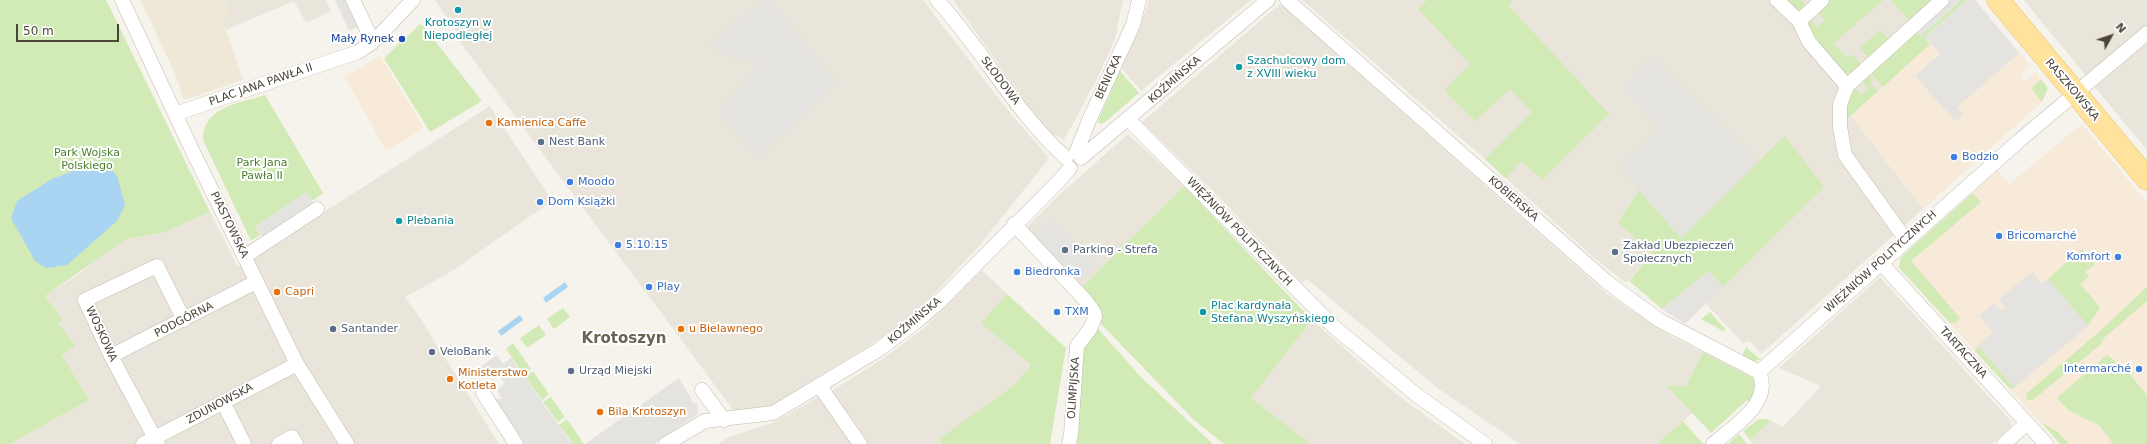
<!DOCTYPE html>
<html>
<head>
<meta charset="utf-8">
<style>
  body { margin:0 }
  #map { position:relative; width:2147px; height:444px; overflow:hidden; background:#f6f3ec; font-family:"DejaVu Sans",sans-serif }
  canvas { display:block }
  .north { position:absolute; left:2091px; top:16px; width:40px; height:40px; -webkit-text-stroke:3px #fff; paint-order:stroke; rotate:50deg; font-size:11px; font-weight:700; line-height:16px; text-align:center; color:#4b4439 }
  .north::after { content:''; display:block; margin:auto; width:14px; height:18px; background:#4b4439; clip-path:polygon(50% 0,100% 100%,50% 72%,0 100%) }
  .scale { position:absolute; left:16px; top:24px; width:103px; height:18px; box-sizing:border-box; border:2px solid #4b4439; border-top:0; padding-left:5px; font-size:12px; line-height:14px; white-space:nowrap; color:#4b4439; -webkit-text-stroke:3px #fff; paint-order:stroke }
</style>
</head>
<body>
<div id="map">
<canvas width="2147" height="444"></canvas>
<div class="north">N</div>
<div class="scale">50 m</div>
</div>
<script>
const context = document.querySelector('canvas').getContext('2d');
context.lineJoin = 'round';
function fillPath(path, color) { context.fillStyle = color; context.fill(path, 'evenodd'); }
function strokePath(path, color, width, dash) { context.strokeStyle = color; context.lineWidth = width; context.lineCap = dash ? 'butt' : 'round'; context.setLineDash(dash || []); context.stroke(path); }
function label(font, color, halo, rows, align = 'center') {
  context.font = font + ' "DejaVu Sans",sans-serif'; context.lineWidth = 4; context.setLineDash([]); context.textBaseline = 'middle'; context.strokeStyle = halo; context.fillStyle = color; for (const [text, x, y, turn = 0] of rows) {
    context.save(); context.translate(x, y); context.rotate((+turn || 0) * Math.PI / 180); context.textAlign = isNaN(turn) ? turn : align; if (halo) context.strokeText(text, 0, 0); context.fillText(text, 0, 0); context.restore();
  }
}
const residential = new Path2D(`
  M 224,0 L 326,0 L 331,11 L 306,23 L 294,1 L 226,30 L 222,17 L 229,14 Z
  M 435,0 L 923,0 L 1006,108 L 1048,157 L 1047,161 L 978,247 L 919,310 L 878,340 L 772,405 L 757,410 L 734,411 L 460,42 L 462,40 Z
  M 953,0 L 1123,0 L 1115,39 L 1098,77 L 1064,140 L 1050,132 L 1027,104 Z
  M 1149,0 L 1251,0 L 1141,91 L 1120,66 L 1146,10 Z
  M 1302,0 L 1890,0 L 1930,44 L 1851,116 L 1923,209 L 1761,354 L 1750,341 L 1743,343 L 1706,304 L 1723,287 L 1640,190 L 1618,223 L 1652,253 L 1626,283 L 1592,256 L 1485,159 Z
  M 2024,0 L 2147,0 L 2147,150 L 2131,131 Z
  M 1280,4 L 1606,293 L 1672,337 L 1703,352 L 1686,386 L 1667,385 L 1692,413 L 1657,444 L 1520,444 L 1436,387 L 1307,279 L 1302,283 L 1214,192 L 1142,122 Z
  M 490,106 L 550,198 L 549,203 L 449,273 L 405,297 L 418,315 L 499,444 L 10,444 L 89,400 L 62,355 L 75,346 L 57,323 L 62,319 L 45,296 L 79,274 L 104,253 L 126,239 L 163,233 L 210,212 L 238,267 Z
  M 1128,134 L 1184,186 L 1082,287 L 1026,228 L 1058,196 Z
  M 982,270 L 1007,294 L 982,323 L 1031,365 L 1014,385 L 939,440 L 942,444 L 867,444 L 830,392 L 884,358 L 923,329 Z
  M 1880,277 L 2011,421 L 2011,427 L 1992,444 L 1750,444 L 1752,442 L 1750,440 L 1771,421 L 1783,427 L 1821,386 L 1779,368 Z
  M 1312,320 L 1396,394 L 1465,444 L 1311,444 L 1251,398 Z
  M 822,395 L 856,444 L 717,444 L 729,437 L 775,422 Z`);
const commercial = new Path2D(`
  M 1967,0 L 1975,0 L 2030,66 L 2020,75 L 2025,81 L 2035,72 L 2041,79 L 2031,88 L 2042,102 L 1923,209 L 1851,116 L 1930,44 Z
  M 380,56 L 424,128 L 386,151 L 345,77 Z
  M 2082,124 L 2147,203 L 2147,444 L 2060,444 L 1899,268 L 1901,257 L 1998,170 L 2009,184 Z`);
const education = new Path2D(`
  M 140,0 L 224,0 L 229,14 L 222,17 L 243,80 L 184,100 L 174,71 Z`);
const green = new Path2D(`
  M 0,0 L 106,0 L 210,212 L 163,233 L 126,239 L 45,296 L 63,320 L 58,323 L 75,346 L 62,355 L 89,400 L 10,444 L 0,444 Z
  M 1427,0 L 1513,0 L 1508,5 L 1609,114 L 1542,180 L 1521,161 L 1506,179 L 1485,159 L 1532,112 L 1510,89 L 1475,121 L 1444,91 L 1470,64 L 1418,9 Z
  M 1783,0 L 1801,0 L 1808,8 L 1800,13 Z
  M 1829,0 L 1883,0 L 1834,43 L 1847,58 L 1852,54 L 1863,67 L 1851,74 L 1842,71 L 1808,31 L 1809,18 L 1817,27 L 1825,20 L 1817,10 Z
  M 1890,0 L 1936,0 L 1911,23 Z
  M 1961,0 L 1967,0 L 1925,37 L 1930,44 L 1883,87 L 1869,71 L 1915,29 L 1921,36 Z
  M 420,24 L 424,27 L 482,101 L 430,132 L 384,58 Z
  M 1880,30 L 1890,42 L 1870,60 L 1860,48 Z
  M 1120,71 L 1139,93 L 1104,123 L 1100,124 L 1098,121 Z
  M 1867,73 L 1874,80 L 1870,83 L 1878,91 L 1846,120 L 1845,110 L 1853,86 L 1861,95 L 1868,88 L 1861,79 Z
  M 2041,79 L 2048,88 L 2042,102 L 2031,88 Z
  M 265,95 L 323,193 L 312,201 L 306,192 L 255,227 L 260,235 L 251,241 L 203,140 C 202,107 240,103 265,95 Z
  M 1785,136 L 1824,187 L 1723,287 L 1709,271 L 1662,309 L 1629,281 L 1652,253 L 1618,223 L 1639,190 L 1681,238 Z
  M 1184,186 L 1312,320 L 1251,398 L 1311,444 L 1224,444 L 1195,421 L 1101,324 L 1100,309 L 1082,287 Z
  M 1973,193 L 1981,202 L 1911,261 L 1960,318 L 1955,323 L 1950,323 L 1899,268 L 1901,257 Z
  M 2082,249 L 2095,264 L 2085,272 L 2089,277 L 2080,284 L 2100,307 L 2088,326 L 2048,279 Z
  M 2147,287 L 2147,301 L 2105,337 L 2101,344 L 2033,400 L 2026,400 L 2027,393 L 2099,332 Z
  M 1007,294 L 1066,348 L 1050,444 L 942,444 L 939,439 L 1014,385 L 1031,365 L 981,323 Z
  M 563,308 L 570,317 L 554,329 L 547,319 Z
  M 1710,312 L 1726,330 L 1723,331 L 1701,319 Z
  M 539,325 L 546,335 L 527,348 L 520,338 Z
  M 1098,329 L 1141,377 L 1213,444 L 1076,444 L 1082,353 L 1089,338 Z
  M 513,343 L 531,369 L 523,374 L 506,349 Z
  M 1978,346 L 2014,388 L 2010,389 L 1975,351 Z
  M 1746,347 L 1761,360 L 1753,361 L 1742,356 Z
  M 1703,352 L 1749,376 L 1751,375 C 1761,384 1754,393 1750,403 L 1747,400 L 1711,433 L 1666,385 L 1686,386 Z
  M 2107,355 L 2126,370 L 2147,395 L 2147,444 L 2113,444 L 2100,426 L 2070,411 L 2058,399 L 2058,397 Z
  M 533,371 L 549,394 L 542,400 L 525,377 Z
  M 551,397 L 565,417 L 558,422 L 543,402 Z
  M 567,419 L 584,444 L 573,444 L 559,425 Z
  M 1759,419 L 1766,419 L 1771,421 L 1750,440 L 1743,431 Z
  M 1683,421 L 1703,444 L 1657,444 Z
  M 2042,423 L 2058,432 L 2069,444 L 2060,444 Z
  M 1739,434 L 1747,444 L 1728,444 Z`);
const parking = new Path2D(`
  M 335,0 L 347,0 L 359,26 L 349,31 Z
  M 763,0 L 770,0 L 837,82 L 781,137 L 756,158 L 719,113 L 753,70 L 752,68 L 756,60 L 749,57 L 745,64 L 708,45 Z
  M 1947,0 L 1961,0 L 1921,36 L 1915,29 Z
  M 1967,0 L 1975,0 L 2019,53 L 1957,107 L 1963,115 L 1956,122 L 1915,76 L 1940,54 L 1925,37 Z
  M 1652,57 L 1759,161 L 1681,238 L 1619,167 L 1660,127 L 1623,88 Z
  M 306,192 L 314,204 L 263,238 L 255,227 Z
  M 1052,219 L 1095,265 L 1078,282 L 1034,235 Z
  M 1709,271 L 1723,287 L 1685,324 L 1662,309 Z
  M 2032,272 L 2042,284 L 2048,279 L 2088,326 L 2014,388 L 1978,346 L 1993,333 L 1979,316 L 1994,303 L 2001,311 L 2005,307 L 1999,299 Z
  M 497,355 L 503,364 L 511,358 L 572,444 L 521,444 L 494,399 L 502,399 L 497,390 L 505,384 L 495,370 L 484,376 L 479,368 Z
  M 679,378 L 694,404 L 697,402 L 698,414 L 654,444 L 585,444 Z`);
const water = new Path2D(`
  M 89,165 L 108,166 L 117,176 L 125,205 L 117,221 L 67,265 L 46,268 L 35,261 L 11,218 L 17,201 L 52,179 Z
  M 565,282 L 568,287 L 546,303 L 543,298 Z
  M 520,315 L 523,320 L 501,336 L 498,331 Z`);
const street = new Path2D(`
  M 122,0 L 192,150 L 297,364 L 347,444
  M 353,0 L 373,42
  M 937,0 C 983,50 1015,112 1066,158
  M 1287,0 L 1607,282 L 1659,320 L 1759,372
  M 1777,0 L 1799,21 L 1809,42 L 1847,86 L 1840,105 L 1840,127 L 1845,155 L 1906,240
  M 1799,21 L 1822,0
  M 1847,86 L 1942,0
  M 175,114 L 358,52 L 373,42 L 413,0
  M 1128,119 L 1334,327 L 1418,396 L 1485,444
  M 1076,153 L 1090,118 L 1133,25 L 1139,0
  M 1081,158 L 1268,0
  M 1014,224 L 1086,301 L 1094,312 L 1095,317 L 1090,329 L 1077,346 L 1071,435 L 1069,444
  M 244,257 L 317,209
  M 1880,262 L 2046,444
  M 111,356 L 256,282
  M 1759,372 L 2020,140 L 2147,33
  M 819,385 L 860,444
  M 702,390 L 724,420
  M 483,393 L 516,444
  M 227,410 L 244,444
  M 143,444 L 297,364
  M 158,444 L 111,356 L 85,300 L 157,266 L 184,320
  M 279,444 L 292,437 L 296,444
  M 666,444 L 705,421 L 773,413 L 878,350 L 916,322 L 938,303 L 1059,181 L 1070,168
  M 1713,444 C 1734,426 1773,403 1759,372
  M 2004,444 L 2027,423`);
const primary = new Path2D(`
  M 1998,0 L 2147,179`);
const markers = [
  [458,10,4,"#0f9aa8"],
  [402,39,4,"#1a4fb4"],
  [1239,67,4,"#0f9aa8"],
  [489,123,4,"#e8710a"],
  [541,142,4,"#5c6f8a"],
  [1954,157,4,"#3f7fe0"],
  [570,182,4,"#3f7fe0"],
  [540,202,4,"#3f7fe0"],
  [399,221,4,"#0f9aa8"],
  [1999,236,4,"#3f7fe0"],
  [618,245,4,"#3f7fe0"],
  [1065,250,4,"#5c6f8a"],
  [1615,252,4,"#5c6f8a"],
  [2118,257,4,"#3f7fe0"],
  [1017,272,4,"#3f7fe0"],
  [649,287,4,"#3f7fe0"],
  [277,292,4,"#e8710a"],
  [1057,312,4,"#3f7fe0"],
  [1203,312,4,"#0f9aa8"],
  [333,329,4,"#5c6f8a"],
  [681,329,4,"#e8710a"],
  [432,352,4,"#5c6f8a"],
  [2139,369,4,"#3f7fe0"],
  [571,371,4,"#5c6f8a"],
  [450,379,4,"#e8710a"],
  [600,412,4,"#e8710a"]
];
const cultureNames = [
  ["Krotoszyn w",458,23,"center"],
  ["Niepodległej",458,36,"center"],
  ["Szachulcowy dom",1247,61],
  ["z XVIII wieku",1247,74],
  ["Plebania",407,221],
  ["Plac kardynała",1211,306],
  ["Stefana Wyszyńskiego",1211,319]
];
const transitNames = [
  ["Mały Rynek",394,39]
];
const streetNames = [
  ["BENICKA",1109,77,-65],
  ["KOŹMIŃSKA",1175,80,-41],
  ["SŁODOWA",1000,81,53],
  ["PLAC JANA PAWŁA II",261,85,-19],
  ["RASZKOWSKA",2072,90,50],
  ["KOBIERSKA",1513,199,41],
  ["PIASTOWSKA",229,225,64],
  ["WIĘŹNIÓW POLITYCZNYCH",1239,232,46],
  ["WIĘŹNIÓW POLITYCZNYCH",1881,262,-42],
  ["PODGÓRNA",184,320,-27],
  ["KOŹMIŃSKA",915,321,-40],
  ["WOSKOWA",101,334,65],
  ["TARTACZNA",1963,353,48],
  ["OLIMPIJSKA",1074,388,-86],
  ["ZDUNOWSKA",220,404,-28]
];
const foodNames = [
  ["Kamienica Caffe",497,123],
  ["Capri",285,292],
  ["u Bielawnego",689,329],
  ["Ministerstwo",458,373],
  ["Kotleta",458,386],
  ["Bila Krotoszyn",608,412]
];
const serviceNames = [
  ["Nest Bank",549,142],
  ["Zakład Ubezpieczeń",1623,246],
  ["Społecznych",1623,259],
  ["Parking - Strefa",1073,250],
  ["Santander",341,329],
  ["VeloBank",440,352],
  ["Urząd Miejski",579,371]
];
const parkNames = [
  ["Park Wojska",87,153],
  ["Polskiego",87,166],
  ["Park Jana",262,163],
  ["Pawła II",262,176]
];
const shopNames = [
  ["Bodzio",1962,157],
  ["Moodo",578,182],
  ["Dom Książki",548,202],
  ["Bricomarché",2007,236],
  ["5.10.15",626,245],
  ["Komfort",2110,257,"right"],
  ["Biedronka",1025,272],
  ["Play",657,287],
  ["TXM",1065,312],
  ["Intermarché",2131,369,"right"]
];
const districtNames = [
  ["Krotoszyn",624,339]
];
fillPath(residential, '#eae5da');
fillPath(commercial, '#f7ead8');
fillPath(education, '#efe8d6');
fillPath(green, '#d2eab5');
fillPath(parking, '#e5e3e0');
fillPath(water, '#a9d4f2');
strokePath(street, '#c2bbae', 15);
strokePath(primary, '#e6c16a', 23);
strokePath(street, '#fff', 14);
strokePath(primary, '#ffe39c', 22);
for (const [x, y, r, color] of markers) { const dot = new Path2D(); dot.arc(x, y, r, 0, 2 * Math.PI); context.fillStyle = color; context.fill(dot); strokePath(dot, '#fff', 1.5); }
label('11px', '#0d838f', '#fff', cultureNames, 'left');
label('11px', '#164399', '#fff', transitNames, 'right');
label('11px', '#4b4439', '#fff', streetNames);
label('11px', '#c56008', '#fff', foodNames, 'left');
label('11px', '#4e5e75', '#fff', serviceNames, 'left');
label('11px', '#4a7f2a', '#fff', parkNames);
label('11px', '#366cbe', '#fff', shopNames, 'left');
label('bold 15px', '#6e6250', '#fff', districtNames);
</script>
</body>
</html>
